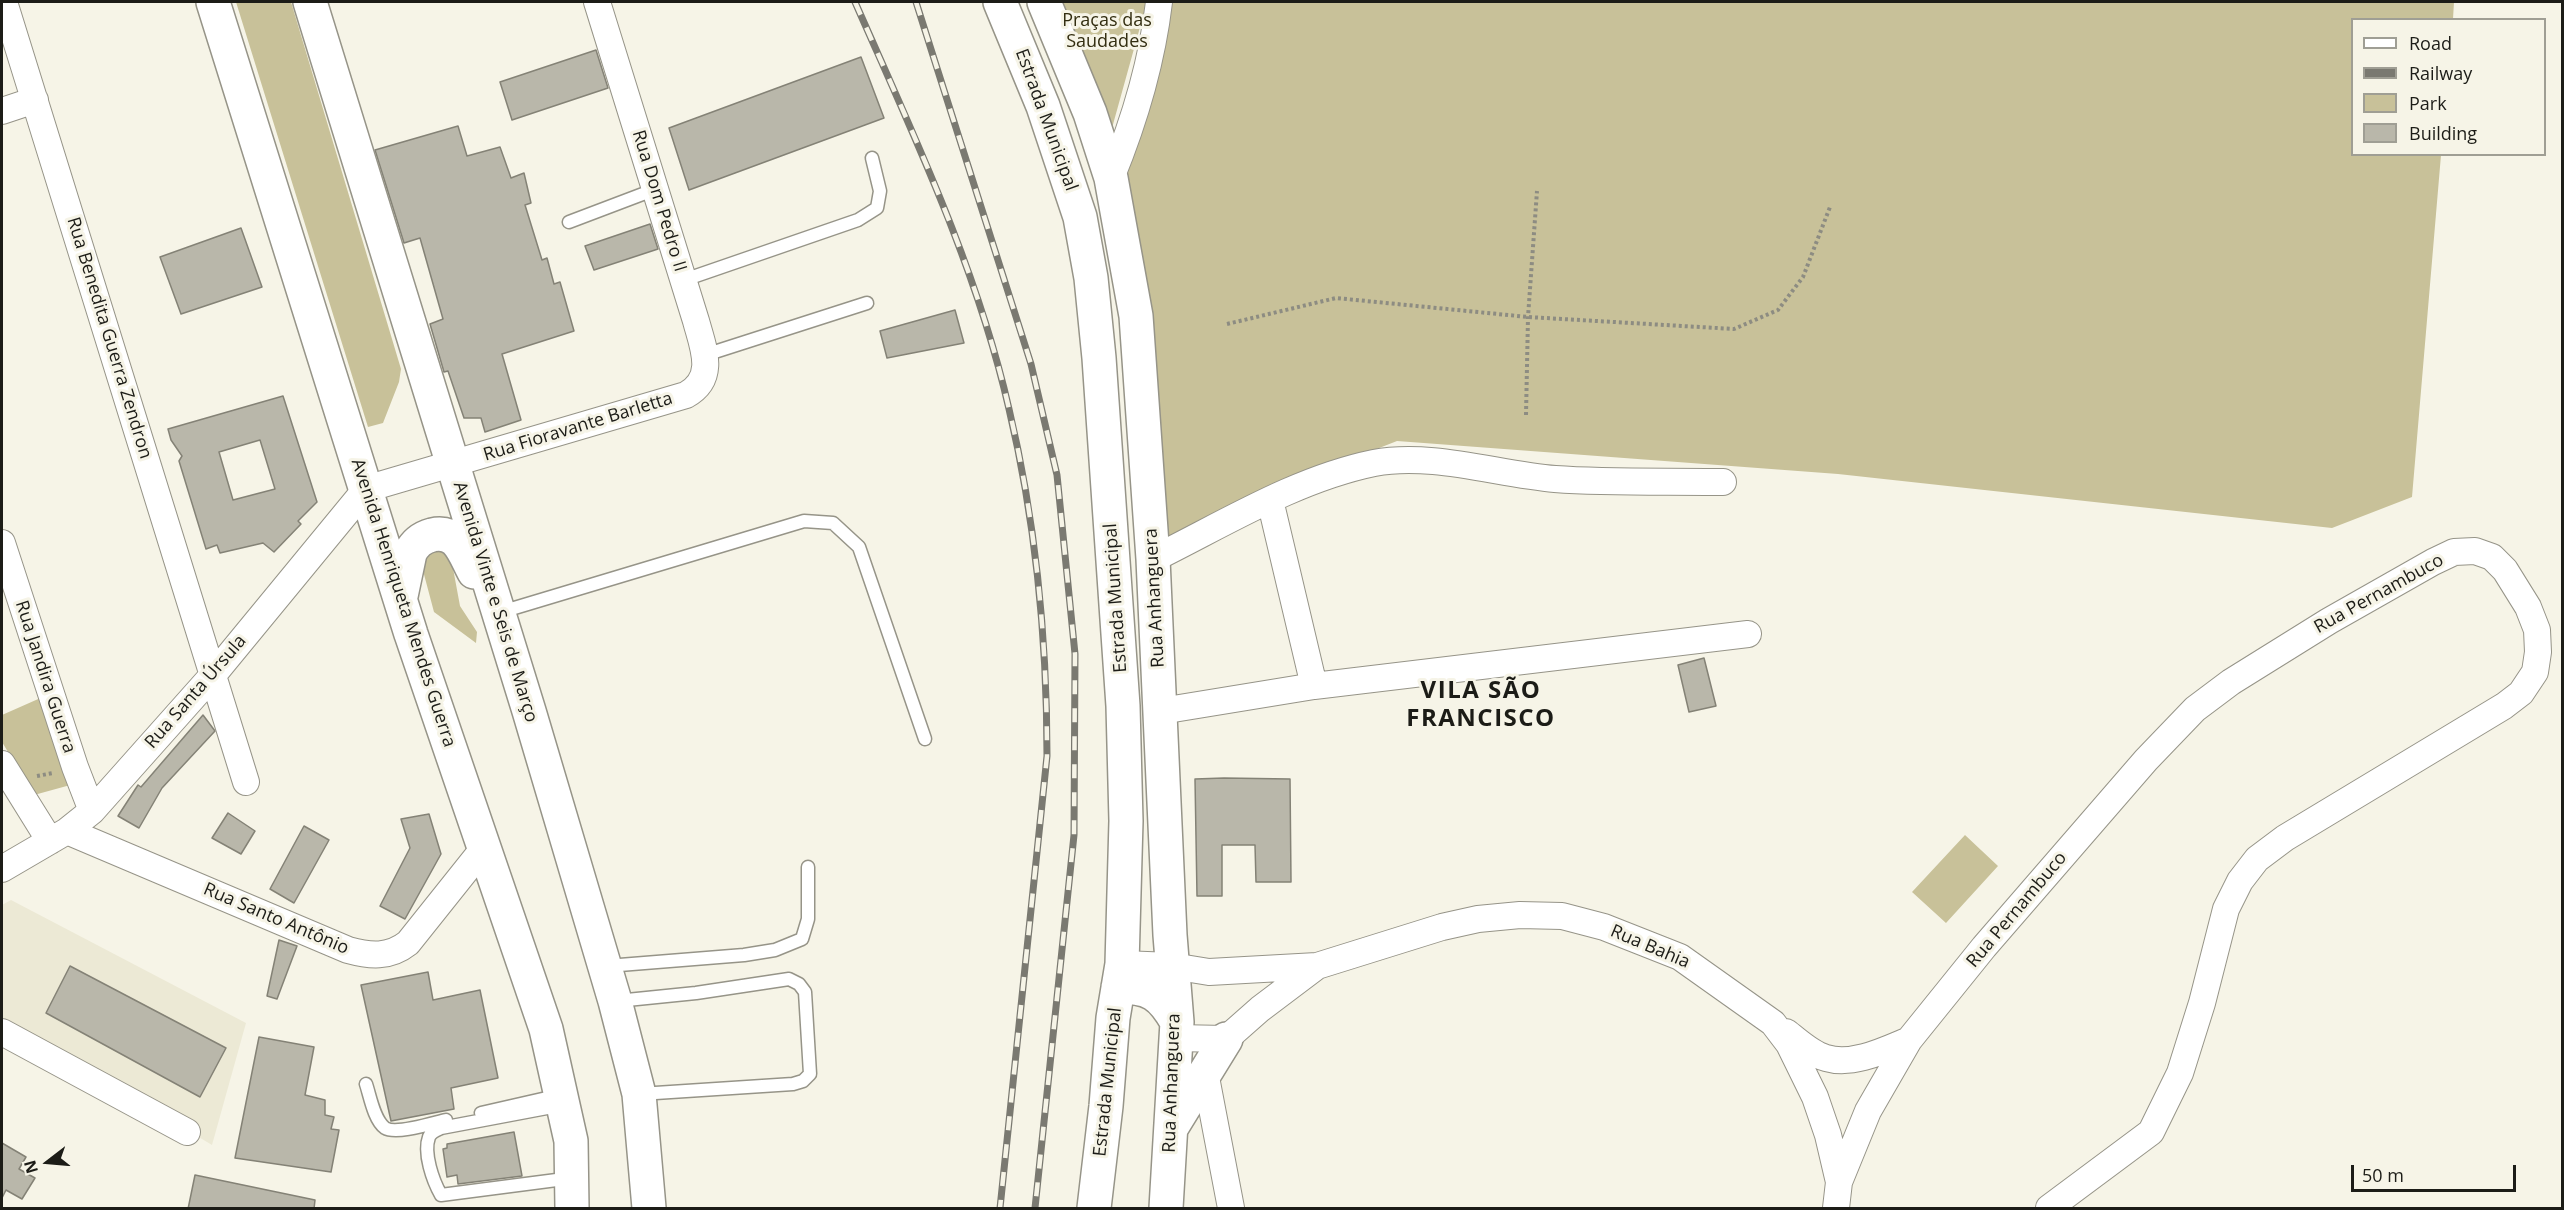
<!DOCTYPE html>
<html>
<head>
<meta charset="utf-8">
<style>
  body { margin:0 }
  #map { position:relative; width:2564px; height:1210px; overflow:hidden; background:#f6f4e7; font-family:"Open Sans",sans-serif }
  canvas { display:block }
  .frame { position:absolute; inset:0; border:3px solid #1c1c17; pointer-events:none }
  .legend { position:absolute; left:2351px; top:18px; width:195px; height:138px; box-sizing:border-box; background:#f6f4e7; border:2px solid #9f9e94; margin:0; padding:8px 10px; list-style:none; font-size:18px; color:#1c1c17 }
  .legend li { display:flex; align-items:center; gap:12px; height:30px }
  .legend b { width:30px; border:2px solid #9f9e94 }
  .north { position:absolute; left:18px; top:1132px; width:60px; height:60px; -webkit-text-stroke:4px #f6f4e7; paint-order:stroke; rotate:254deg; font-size:16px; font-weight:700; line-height:24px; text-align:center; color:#1c1c17 }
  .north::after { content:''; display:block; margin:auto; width:21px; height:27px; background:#1c1c17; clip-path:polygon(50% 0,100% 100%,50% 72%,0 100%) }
  .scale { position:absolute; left:2351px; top:1165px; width:165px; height:27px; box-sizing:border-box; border:3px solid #1c1c17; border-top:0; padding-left:8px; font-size:18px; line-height:21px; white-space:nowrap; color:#1c1c17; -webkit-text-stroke:4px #f6f4e7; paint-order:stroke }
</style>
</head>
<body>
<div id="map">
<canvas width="2564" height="1210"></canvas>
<div class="frame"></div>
<ul class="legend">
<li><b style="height:8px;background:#fff"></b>Road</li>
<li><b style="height:8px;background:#7a7971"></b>Railway</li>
<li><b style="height:16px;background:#c8c199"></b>Park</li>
<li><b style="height:16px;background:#b9b7aa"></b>Building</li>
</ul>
<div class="north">N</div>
<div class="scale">50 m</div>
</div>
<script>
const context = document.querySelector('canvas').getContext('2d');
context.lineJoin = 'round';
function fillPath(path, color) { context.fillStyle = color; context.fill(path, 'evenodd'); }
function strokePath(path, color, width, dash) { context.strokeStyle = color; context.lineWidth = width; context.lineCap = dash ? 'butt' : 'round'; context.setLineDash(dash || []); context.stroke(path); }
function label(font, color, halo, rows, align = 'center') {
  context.font = font + ' "Open Sans",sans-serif'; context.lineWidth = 6; context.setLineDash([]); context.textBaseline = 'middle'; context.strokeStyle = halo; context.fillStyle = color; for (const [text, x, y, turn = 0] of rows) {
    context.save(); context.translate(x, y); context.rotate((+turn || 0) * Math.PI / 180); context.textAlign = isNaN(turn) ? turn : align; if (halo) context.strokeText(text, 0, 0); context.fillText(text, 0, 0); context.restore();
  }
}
const built = new Path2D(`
  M 11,900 L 246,1023 L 212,1145 L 2,1019 L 2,905 Z`);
const green = new Path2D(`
  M 236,2 L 291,2 L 401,369 L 399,382 L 383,423 L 368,427 Z
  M 1063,2 L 1147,2 L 1112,128 Z
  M 1165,2 L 2454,2 L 2453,19 L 2352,20 L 2352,154 L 2441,155 L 2412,497 L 2332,528 L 1838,474 L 1397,441 L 1257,496 L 1162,545 L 1123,180 Z
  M 438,539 L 450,552 L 460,606 L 477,632 L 476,643 L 434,612 L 417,548 Z
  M 45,696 L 74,784 L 34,795 L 2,742 L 2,715 Z
  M 1965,835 L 1998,866 L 1946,923 L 1912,892 Z`);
const building = new Path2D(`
  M 596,50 L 608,88 L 512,120 L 500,82 Z
  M 861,57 L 884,118 L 689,190 L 669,128 Z
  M 458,126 L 467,156 L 500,147 L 511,178 L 524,173 L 531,203 L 525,205 L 542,260 L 547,258 L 554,284 L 560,282 L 574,331 L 502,354 L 521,420 L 485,432 L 481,418 L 464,418 L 448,371 L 444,372 L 430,324 L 443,319 L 420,238 L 404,243 L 375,150 Z
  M 650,224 L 658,249 L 594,270 L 585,246 Z
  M 241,228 L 262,287 L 181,314 L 160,257 Z
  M 955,310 L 964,343 L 887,358 L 880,331 Z
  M 283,396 L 317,502 L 298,521 L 301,524 L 274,552 L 263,543 L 220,553 L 217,545 L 206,549 L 179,461 L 182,456 L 171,440 L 168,429 ZM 260,440 L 275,489 L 233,500 L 219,452 Z
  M 1704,658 L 1716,706 L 1689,712 L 1678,665 Z
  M 203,715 L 215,731 L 162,788 L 139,828 L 118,816 L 138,785 L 141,787 Z
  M 1224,778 L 1290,779 L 1291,882 L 1256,882 L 1255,845 L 1222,845 L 1222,896 L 1197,896 L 1195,779 Z
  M 228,813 L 255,831 L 241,854 L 212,838 Z
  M 429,814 L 441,854 L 405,919 L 380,906 L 410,848 L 401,819 Z
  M 304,826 L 329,840 L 294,903 L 270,889 Z
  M 279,940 L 297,946 L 277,999 L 267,996 Z
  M 70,966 L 226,1048 L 200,1097 L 46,1013 Z
  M 428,972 L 433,1000 L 480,990 L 498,1078 L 451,1088 L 454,1109 L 391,1121 L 361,985 Z
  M 259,1037 L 314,1047 L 305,1095 L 325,1100 L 325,1115 L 334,1117 L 331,1129 L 339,1130 L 331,1172 L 235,1158 Z
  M 514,1132 L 522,1176 L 458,1184 L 457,1175 L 447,1177 L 443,1149 L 447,1148 L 447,1144 Z
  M 2,1143 L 26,1157 L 19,1169 L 35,1178 L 22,1199 L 6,1190 L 2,1198 Z
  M 195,1175 L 315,1200 L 314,1209 L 188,1209 Z`);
const path = new Path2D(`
  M 1227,324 L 1336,298 L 1528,317 L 1734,329 L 1778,310 L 1803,277 L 1830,207
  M 1526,415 L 1528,317 L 1537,191
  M 37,776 L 53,773`);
const service = new Path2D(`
  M 569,222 L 656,189
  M 684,280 L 858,220 L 877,208 L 880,191 L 872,158
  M 705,355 L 867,303
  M 501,612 L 804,521 L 833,523 L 859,547 L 925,739
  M 607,966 L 744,955 L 775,950 L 802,939 L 808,919 L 808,867
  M 617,1001 L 696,993 L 789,979 L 799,984 L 805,992 L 810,1074 L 803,1081 L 793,1084 L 640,1094
  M 366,1084 C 370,1096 374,1120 385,1128 C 396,1135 433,1123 446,1120
  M 563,1105 L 441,1128 C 437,1130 431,1132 429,1137 C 423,1153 433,1181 441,1195 L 572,1178
  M 481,1113 L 560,1095`);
const minor = new Path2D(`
  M 4,2 L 246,782
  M 2,111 L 35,100
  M 1111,178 C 1134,122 1152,62 1159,2
  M 1270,500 L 1314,686
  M 2,543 L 75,767 L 92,811
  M 1153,559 C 1224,524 1296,479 1374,463 C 1431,452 1497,474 1555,479 C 1610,483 1668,481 1723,482
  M 1161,711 L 1314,686 L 1748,634
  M 2,764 L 50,841
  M 67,831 L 348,950 C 370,956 389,958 408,943 L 483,849
  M 2,869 L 67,831 L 92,811 L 213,675 L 366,489 L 686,395 C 717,378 703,347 696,321 L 597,2
  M 1122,964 L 1172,966 L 1209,972 L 1317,966 L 1442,927 L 1478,919 L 1520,915 L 1562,916 L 1604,927 L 1680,957 L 1773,1023 L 1789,1044 L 1815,1097 L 1828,1135 L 1839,1182 L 1836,1208
  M 2,1032 L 187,1132
  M 1786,1032 C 1798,1041 1811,1054 1826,1058 C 1853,1066 1885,1050 1909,1040
  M 1176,1038 L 1226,1039 L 1260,1009 L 1317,966
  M 1205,1072 L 1231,1208
  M 1839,1182 L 1868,1111 L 1909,1040 L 1984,947 L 2146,760 L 2195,709 L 2231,682 L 2329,621 L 2433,562 L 2454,552 L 2475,551 L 2492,557 L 2505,570 L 2528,607 L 2537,630 L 2538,652 L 2535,672 L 2521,693 L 2504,706 L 2285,838 L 2257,859 L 2240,881 L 2226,909 L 2202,1003 L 2180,1073 L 2151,1132 L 2049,1208`);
const primary = new Path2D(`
  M 213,2 L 411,634 L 546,1029 L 571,1141 L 572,1208
  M 310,2 L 529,711 L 615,1001 L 639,1094 L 649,1208
  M 1000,2 L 1043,106 L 1080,217 L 1091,278 L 1099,358 L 1123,706 L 1126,821 L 1122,964 L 1113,1018 L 1106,1106 L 1094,1208
  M 1044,2 L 1090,113 L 1111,178 L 1136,316 L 1153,559 L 1170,935 L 1177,1022 L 1166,1208
  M 401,596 L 410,553 C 415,543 421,538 432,535 C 458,529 464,554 474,572
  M 1118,987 C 1150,987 1161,994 1177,1022
  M 1173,1125 L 1226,1039`);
const rail = new Path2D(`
  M 855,2 C 913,134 977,268 1009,409 C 1036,523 1047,640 1047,756 L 1000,1208
  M 916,2 L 1031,364 L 1057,475 L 1075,654 L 1074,835 L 1035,1208`);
const parkNames = [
  ["Praças das",1107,21],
  ["Saudades",1107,42]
];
const streetNames = [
  ["Estrada Municipal",1046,120,70],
  ["Rua Dom Pedro II",659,201,73],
  ["Rua Benedita Guerra Zendron",109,338,73],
  ["Rua Fioravante Barletta",578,427,-17],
  ["Rua Pernambuco",2379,594,-29],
  ["Estrada Municipal",1116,598,-94],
  ["Rua Anhanguera",1155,598,-93],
  ["Avenida Vinte e Seis de Março",495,602,73],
  ["Avenida Henriqueta Mendes Guerra",403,603,72],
  ["Rua Jandira Guerra",45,677,72],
  ["Rua Santa Úrsula",196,692,-49],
  ["Rua Pernambuco",2017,910,-50],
  ["Rua Santo Antônio",276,919,23],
  ["Rua Bahia",1650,947,23],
  ["Estrada Municipal",1108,1082,-84],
  ["Rua Anhanguera",1172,1083,-88]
];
const districtNames = [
  ["VILA SÃO",1481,691],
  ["FRANCISCO",1481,719]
];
fillPath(built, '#ece9d5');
fillPath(green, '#c8c199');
fillPath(building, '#b9b7aa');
strokePath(building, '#848276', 1.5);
strokePath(service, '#969488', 15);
strokePath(minor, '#969488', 28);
strokePath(primary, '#969488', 36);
strokePath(path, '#8d8c82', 4, [3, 3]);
strokePath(service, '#fff', 12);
strokePath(minor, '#fff', 26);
strokePath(primary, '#fff', 33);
strokePath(rail, '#7a7971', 7);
strokePath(rail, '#f6f4e7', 4.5, [14]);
label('18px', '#322d10', '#f6f4e7', parkNames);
label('18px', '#1c1c17', '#f6f4e7', streetNames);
context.letterSpacing = '1.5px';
label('bold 24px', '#1c1c17', '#f6f4e7', districtNames);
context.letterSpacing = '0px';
</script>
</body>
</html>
